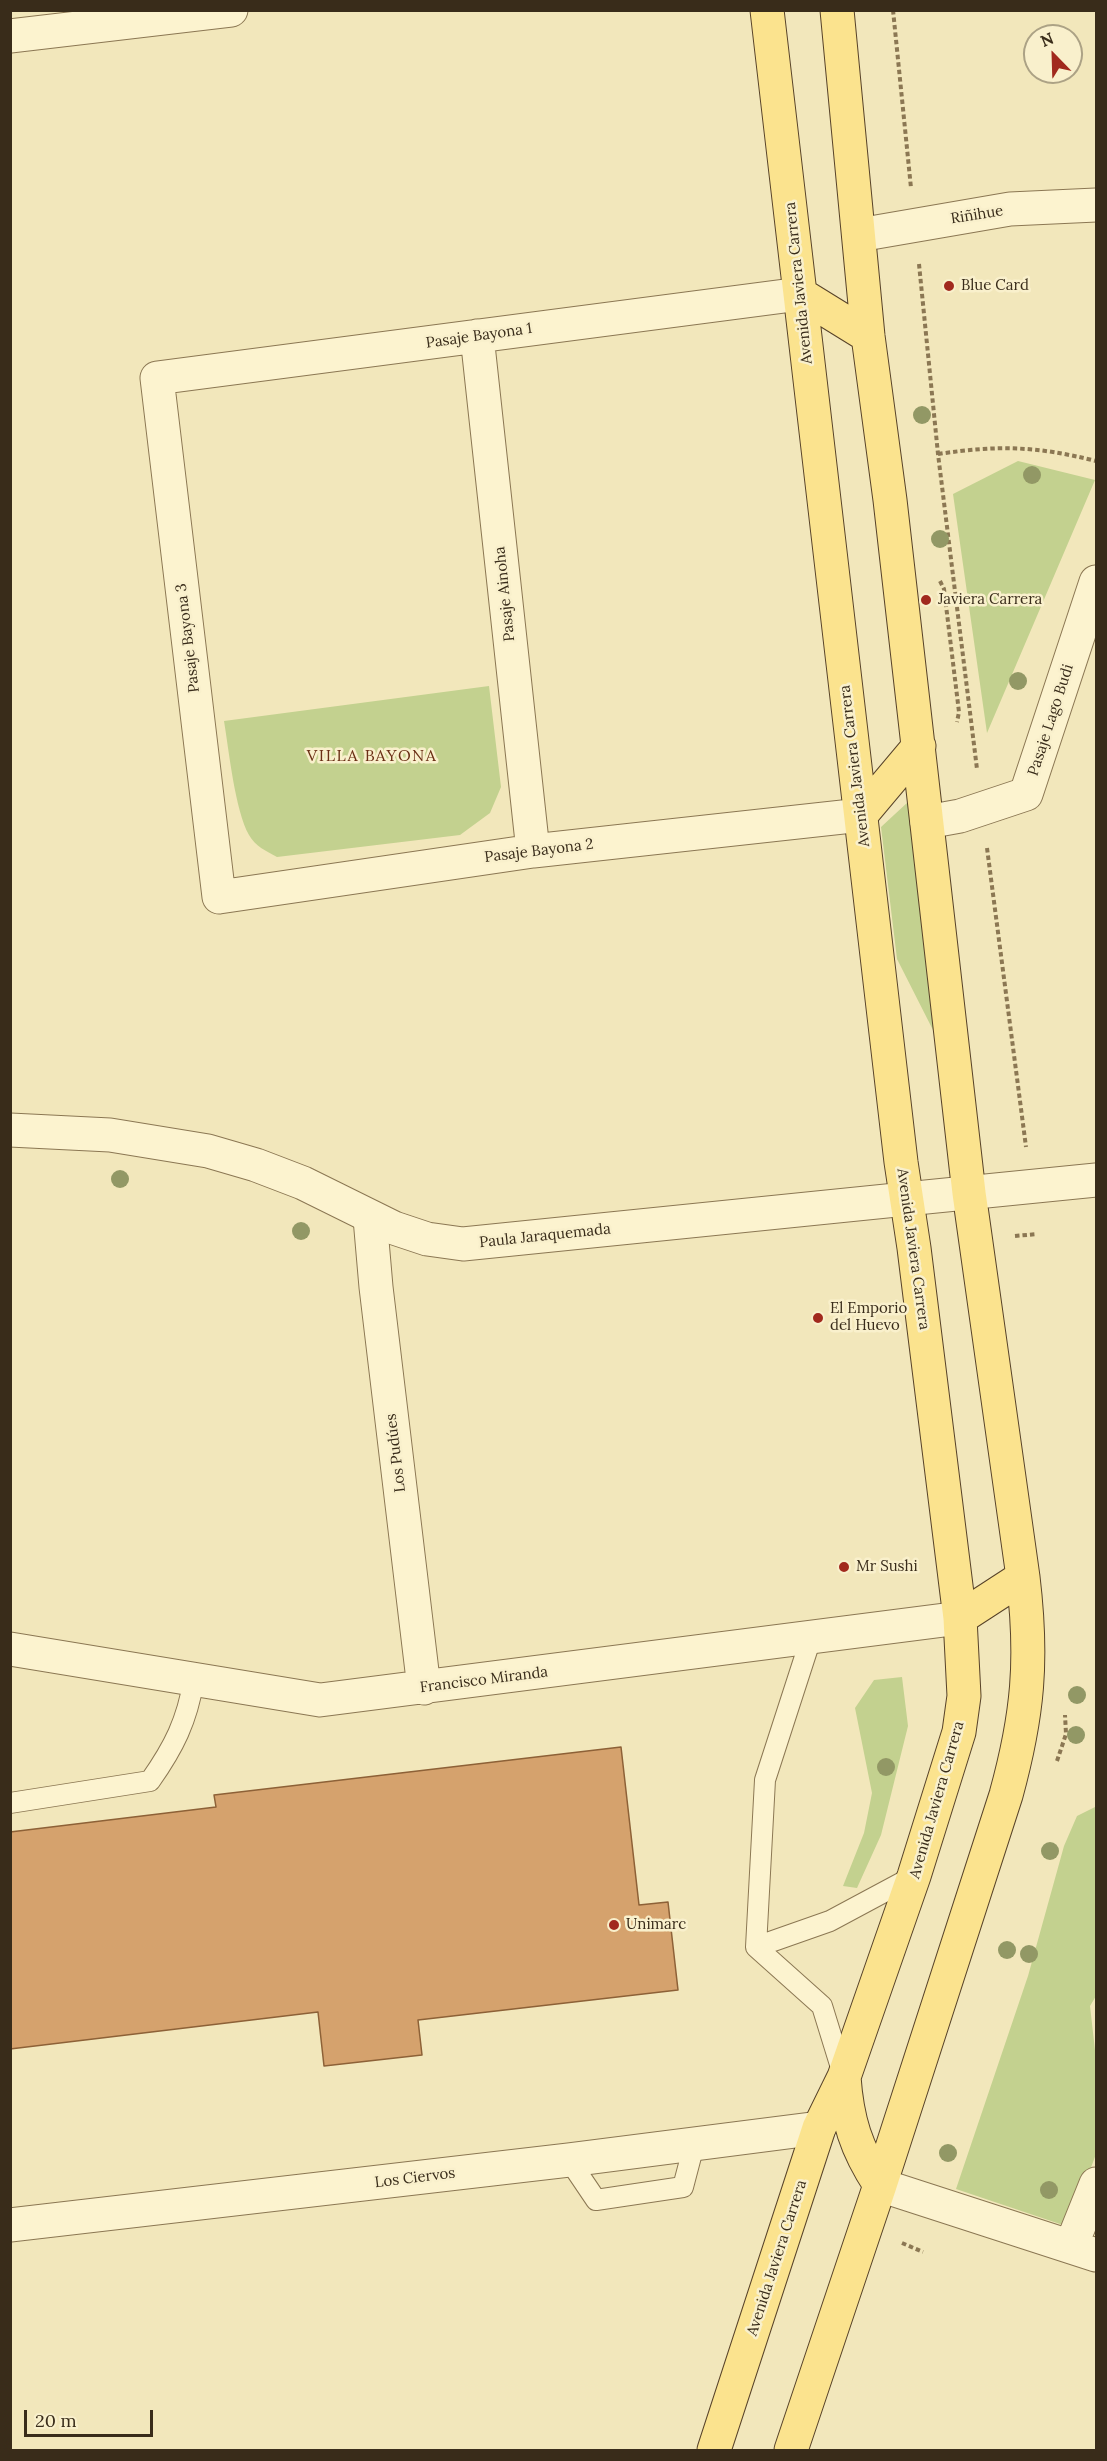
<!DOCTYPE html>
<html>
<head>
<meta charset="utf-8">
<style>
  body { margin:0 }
  #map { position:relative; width:1107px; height:2461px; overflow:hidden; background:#f2e7bb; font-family:Lora,serif }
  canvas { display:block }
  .frame { position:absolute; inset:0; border:12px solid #392c1a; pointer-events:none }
  .north { position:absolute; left:1023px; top:24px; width:60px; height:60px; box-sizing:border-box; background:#f9f0cc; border:2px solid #aca285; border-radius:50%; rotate:337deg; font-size:16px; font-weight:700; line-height:24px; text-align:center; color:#392c1a }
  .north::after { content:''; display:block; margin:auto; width:21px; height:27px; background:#a1291d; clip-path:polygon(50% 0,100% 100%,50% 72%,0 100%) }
  .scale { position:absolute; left:24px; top:2410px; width:129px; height:27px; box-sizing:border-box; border:3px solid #392c1a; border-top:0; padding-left:8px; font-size:18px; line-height:21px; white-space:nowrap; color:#392c1a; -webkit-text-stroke:4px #f9f0cc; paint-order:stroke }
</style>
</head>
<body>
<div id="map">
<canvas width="1107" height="2461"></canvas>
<div class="frame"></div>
<div class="north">N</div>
<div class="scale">20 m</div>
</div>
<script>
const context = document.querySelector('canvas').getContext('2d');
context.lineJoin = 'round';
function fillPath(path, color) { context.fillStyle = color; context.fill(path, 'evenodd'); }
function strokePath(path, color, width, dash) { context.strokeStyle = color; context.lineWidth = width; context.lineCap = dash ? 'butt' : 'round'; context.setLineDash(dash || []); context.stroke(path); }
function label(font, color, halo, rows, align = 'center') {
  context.font = font + ' Lora,serif'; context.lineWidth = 5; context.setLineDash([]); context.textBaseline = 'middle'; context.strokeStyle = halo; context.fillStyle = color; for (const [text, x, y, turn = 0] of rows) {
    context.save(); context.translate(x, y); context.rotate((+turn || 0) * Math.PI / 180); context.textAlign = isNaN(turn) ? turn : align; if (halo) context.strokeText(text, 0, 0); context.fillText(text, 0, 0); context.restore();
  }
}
const green = new Path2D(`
  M 1018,461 L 1095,480 L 987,733 L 953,494 Z
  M 489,686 L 501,787 L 490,813 L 460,835 L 277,857 C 266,851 255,846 249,835 C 235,810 229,751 224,721 Z
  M 908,802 L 934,1032 L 897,959 L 881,827 Z
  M 902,1677 L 908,1726 L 881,1835 L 857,1888 L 843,1886 L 864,1833 L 872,1793 L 855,1708 L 874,1680 Z
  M 1095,1807 L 1096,1996 L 1090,2006 L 1096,2059 L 1096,2154 L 1069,2227 L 956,2189 L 1028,1976 L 1064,1846 L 1077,1816 Z`);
const building = new Path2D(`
  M 621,1747 L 639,1905 L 668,1902 L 678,1990 L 418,2020 L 422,2055 L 324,2066 L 318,2012 L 10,2049 L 10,1832 L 216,1807 L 214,1795 Z`);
const path = new Path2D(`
  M 893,10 L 911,188
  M 919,264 L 938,454 L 977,769
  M 938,454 C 999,445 1036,446 1096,461
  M 940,581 L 944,589 L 959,712 L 957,722
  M 987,848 L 1026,1147
  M 1015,1236 L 1037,1234
  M 1057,1761 L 1066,1734 L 1065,1715
  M 902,2243 L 923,2252`);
const service = new Path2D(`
  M 10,1803 L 150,1781 C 174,1747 187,1721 194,1679
  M 756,1947 L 765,1780 L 811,1638
  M 843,2074 L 822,2006 L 756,1947 L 830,1921 L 914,1876
  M 569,2160 L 596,2200 L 683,2187 L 694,2145`);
const minor = new Path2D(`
  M 10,36 L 231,10
  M 859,235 L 1010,209 L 1096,205
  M 800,294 L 157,378 L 219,897 L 533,851 L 861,815
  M 477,336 L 533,851
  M 927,822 L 960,816 L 1026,794 L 1096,582
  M 906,1199 L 1096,1180
  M 370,1218 L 376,1287 L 424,1688
  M 10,1649 L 320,1700 L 960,1618
  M 880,2185 L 1096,2255
  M 10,2225 L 569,2160 L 819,2128
  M 1071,2246 L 1096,2184`);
const tertiary = new Path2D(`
  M 10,1130 L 110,1135 L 208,1151 L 256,1165 L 303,1183 L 394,1228 L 427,1239 L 463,1244 L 906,1199`);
const primary = new Path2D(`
  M 800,294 L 868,336
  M 861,815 L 919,746
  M 960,1618 L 1023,1577
  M 844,2077 C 847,2120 856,2149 880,2185
  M 714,2450 L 819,2128 L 844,2077 L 914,1876 L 959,1732 L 964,1696 L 960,1618 L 914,1248 L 901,1162 L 767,10
  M 791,2450 L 880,2185 L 1006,1795 C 1028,1715 1033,1660 1023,1577 L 969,1193 L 890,500 L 868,336 L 837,10`);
const trees = [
  [922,415],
  [1032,475],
  [940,539],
  [1018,681],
  [120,1179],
  [301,1231],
  [1077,1695],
  [1076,1735],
  [886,1767],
  [1050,1851],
  [1007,1950],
  [1029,1954],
  [948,2153],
  [1049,2190]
];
const markers = [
  [949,286,6,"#a1291d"],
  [926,600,6,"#a1291d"],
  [818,1318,6,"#a1291d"],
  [844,1567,6,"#a1291d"],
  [614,1925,6,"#a1291d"]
];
const streetNames = [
  ["Riñihue",977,215,-9],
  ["Avenida Javiera Carrera",799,283,-96],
  ["Pasaje Bayona 1",479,336,-8],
  ["Pasaje Ainoha",505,594,-96],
  ["Pasaje Bayona 3",188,638,-97],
  ["Pasaje Lago Budi",1051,720,-72],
  ["Avenida Javiera Carrera",855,766,-97],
  ["Pasaje Bayona 2",539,851,-7],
  ["Paula Jaraquemada",545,1236,-6],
  ["Avenida Javiera Carrera",913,1249,82],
  ["Los Pudúes",396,1453,-97],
  ["Francisco Miranda",484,1680,-7],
  ["Avenida Javiera Carrera",937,1800,-74],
  ["Los Ciervos",415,2178,-7],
  ["Avenida Javiera Carrera",777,2258,-72]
];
const poiNames = [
  ["Blue Card",961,286],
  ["Javiera Carrera",938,600],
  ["El Emporio",830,1309],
  ["del Huevo",830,1326],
  ["Mr Sushi",856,1567],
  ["Unimarc",626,1925]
];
const neighbourhoodNames = [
  ["VILLA BAYONA",372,756]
];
fillPath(green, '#c3d18f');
fillPath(building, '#d5a26d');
strokePath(building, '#8d6137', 1.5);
strokePath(service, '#8b7753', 22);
strokePath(minor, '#8b7753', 35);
strokePath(tertiary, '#8b7753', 35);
strokePath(primary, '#584329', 35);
strokePath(path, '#8b7753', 4, [4.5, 3]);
strokePath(service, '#fcf3cf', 20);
strokePath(minor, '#fcf3cf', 33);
strokePath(tertiary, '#fcf3cf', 33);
strokePath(primary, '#fbe38e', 33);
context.fillStyle = '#929865';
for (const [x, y] of trees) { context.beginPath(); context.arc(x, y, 9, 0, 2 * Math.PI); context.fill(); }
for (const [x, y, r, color] of markers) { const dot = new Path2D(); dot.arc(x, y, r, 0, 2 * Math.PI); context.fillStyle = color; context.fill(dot); strokePath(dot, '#f9f0cc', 2); }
label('15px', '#392c1a', '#f9f0cc', streetNames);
label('15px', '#392c1a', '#f9f0cc', poiNames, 'left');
context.letterSpacing = '1.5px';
label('16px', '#6a2f15', '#f9f0cc', neighbourhoodNames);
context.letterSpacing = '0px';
</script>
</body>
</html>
